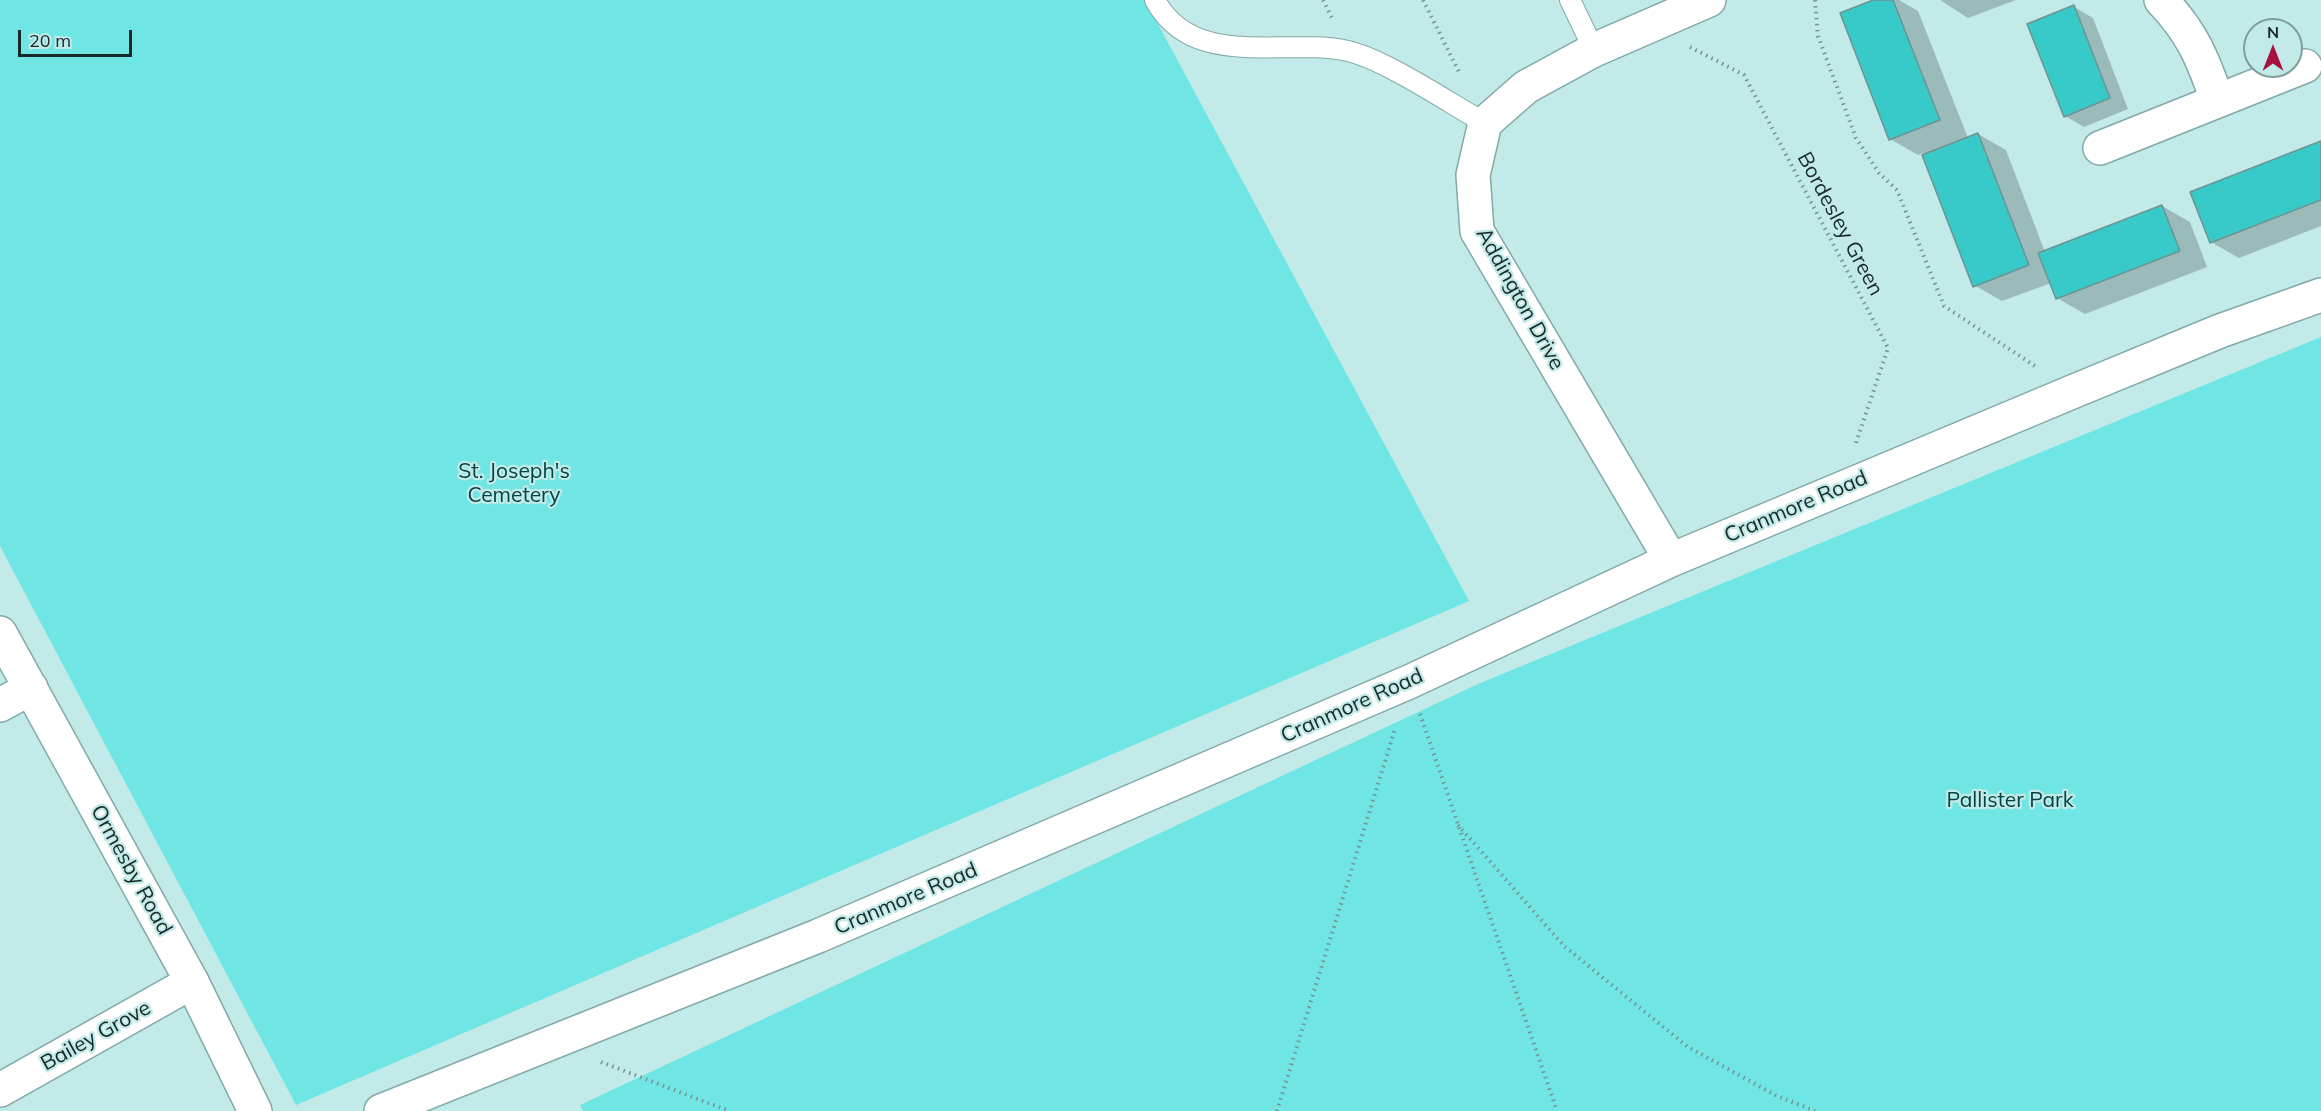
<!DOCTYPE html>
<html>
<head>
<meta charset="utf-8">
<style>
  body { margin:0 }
  #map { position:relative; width:2321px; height:1111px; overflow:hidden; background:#c1eae8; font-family:Mulish,sans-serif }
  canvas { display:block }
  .north { position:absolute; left:2243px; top:18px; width:60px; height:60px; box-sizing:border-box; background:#c1eae8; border:2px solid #7e9d9b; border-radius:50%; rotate:0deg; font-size:16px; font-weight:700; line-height:24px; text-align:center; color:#192928 }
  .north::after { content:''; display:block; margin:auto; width:21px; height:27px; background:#a9123c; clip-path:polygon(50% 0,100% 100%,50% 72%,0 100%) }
  .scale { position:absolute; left:18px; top:30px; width:114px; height:27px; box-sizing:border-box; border:3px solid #192928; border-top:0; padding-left:8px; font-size:18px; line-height:21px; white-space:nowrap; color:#192928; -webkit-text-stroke:4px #c1eae8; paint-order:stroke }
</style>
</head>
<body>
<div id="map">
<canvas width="2321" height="1111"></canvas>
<div class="north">N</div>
<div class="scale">20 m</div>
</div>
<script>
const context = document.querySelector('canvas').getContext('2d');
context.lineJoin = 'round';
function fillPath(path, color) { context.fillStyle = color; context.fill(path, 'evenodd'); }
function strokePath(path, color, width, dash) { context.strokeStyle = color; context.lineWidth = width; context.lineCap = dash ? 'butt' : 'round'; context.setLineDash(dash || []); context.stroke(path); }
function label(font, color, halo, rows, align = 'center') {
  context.font = font + ' Mulish,sans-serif'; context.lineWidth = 4.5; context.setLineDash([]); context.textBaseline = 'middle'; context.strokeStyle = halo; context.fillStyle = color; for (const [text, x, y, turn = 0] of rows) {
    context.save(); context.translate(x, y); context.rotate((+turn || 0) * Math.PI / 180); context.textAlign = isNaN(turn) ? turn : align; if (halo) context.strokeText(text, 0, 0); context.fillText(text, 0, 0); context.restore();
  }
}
const green = new Path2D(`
  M 0,0 L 1145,0 L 1469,601 L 296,1105 L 0,546 Z
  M 2321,337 L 2321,1111 L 583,1111 L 580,1105 L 1478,684 Z`);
const shadow = new Path2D(`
  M 1877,0 L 1899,0 L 1918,11 L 1968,138 L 1978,134 L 2006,150 L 2045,252 L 2162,206 L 2190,222 L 2207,267 L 2085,314 L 2057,298 L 2051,283 L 2002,301 L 1974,285 L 1923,153 L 1918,155 L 1890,139 Z
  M 1940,0 L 2016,0 L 1968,18 Z
  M 2074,7 L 2093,18 L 2128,109 L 2084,127 L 2065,116 Z
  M 2321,143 L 2321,226 L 2239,258 L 2211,242 Z`);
const building = new Path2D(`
  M 1873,0 L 1893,0 L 1940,120 L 1889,140 L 1840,13 Z
  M 2074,5 L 2110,98 L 2064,117 L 2027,24 Z
  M 1978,133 L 2029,265 L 1973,287 L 1922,155 Z
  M 2321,141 L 2321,200 L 2210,243 L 2190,192 Z
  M 2162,205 L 2180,251 L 2056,299 L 2038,253 Z`);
const path = new Path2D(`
  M 1323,0 L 1332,18
  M 1423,0 L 1459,72
  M 1815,0 L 1818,36 L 1856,138 L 1879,173 L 1897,190 L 1944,306 L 2038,368
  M 1690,47 L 1744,75 L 1888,348 L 1856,443
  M 1420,714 L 1557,1111
  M 1458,825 L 1564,946 L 1688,1047 L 1777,1096 L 1815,1111
  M 601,1062 L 729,1111
  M 1277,1111 L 1395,729`);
const lane = new Path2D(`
  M 1155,0 C 1193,71 1285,37 1348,51 C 1386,60 1449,103 1485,123
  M 1570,0 L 1594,50`);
const street = new Path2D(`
  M 2161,0 C 2192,32 2203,59 2217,100
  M 2100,148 L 2305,66
  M 1671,560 L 1477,231 L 1473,175 L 1485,123 L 1526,87 L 1594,50 L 1709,0
  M 0,705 L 31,688
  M 0,1090 L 192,982
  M 381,1111 L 818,936 L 1409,682 L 1671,560 L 2072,392 L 2220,331 L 2321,295`);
const secondary = new Path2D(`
  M 0,633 L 192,982 L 255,1111`);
const streetNames = [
  ["Bordesley Green",1840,224,62],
  ["Addington Drive",1520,299,61],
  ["Cranmore Road",1796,507,-23],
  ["Cranmore Road",1352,706,-24],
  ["Ormesby Road",131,870,61],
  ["Cranmore Road",906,899,-23],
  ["Bailey Grove",96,1036,-29]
];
const parkNames = [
  ["St. Joseph's",514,472],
  ["Cemetery",514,496],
  ["Pallister Park",2010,801]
];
fillPath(green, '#6fe6e4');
fillPath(shadow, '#0003');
fillPath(building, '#37cac8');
strokePath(building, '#6d9493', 1.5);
strokePath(lane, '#82a9a8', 22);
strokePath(street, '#82a9a8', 36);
strokePath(secondary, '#82a9a8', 36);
strokePath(path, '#769493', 4, [1.5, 4.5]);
strokePath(lane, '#fff', 20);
strokePath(street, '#fff', 33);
strokePath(secondary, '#fff', 33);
label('21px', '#192928', '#c1eae8', streetNames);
label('21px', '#014443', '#c1eae8', parkNames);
</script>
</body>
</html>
